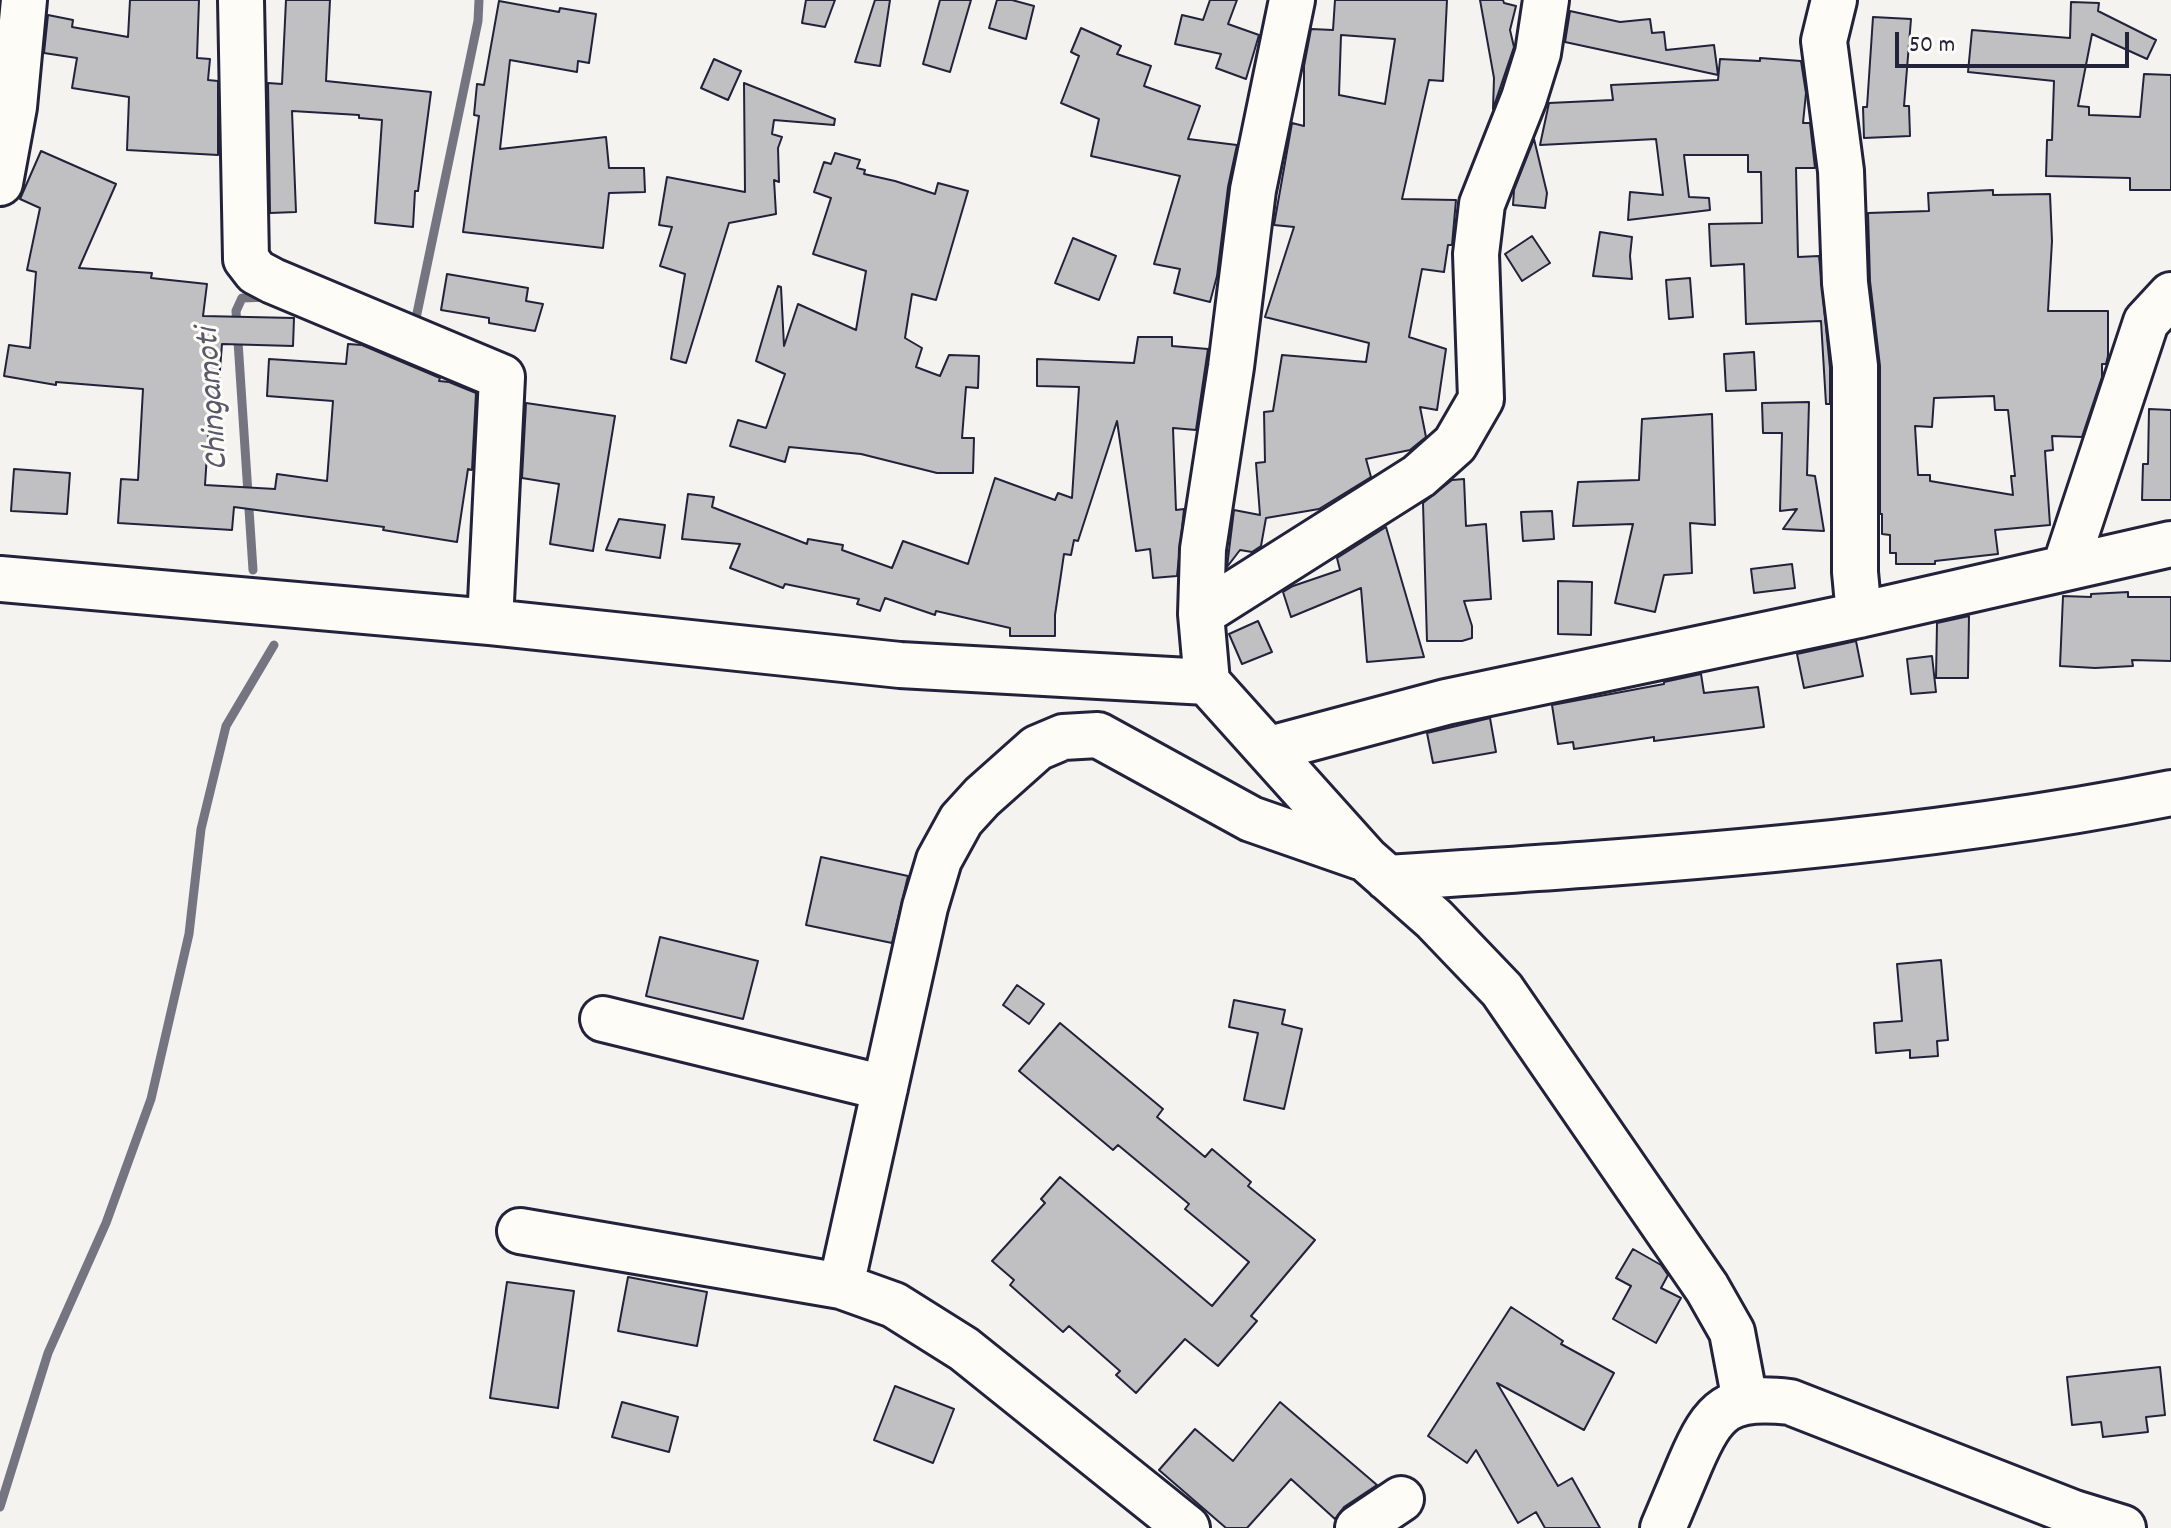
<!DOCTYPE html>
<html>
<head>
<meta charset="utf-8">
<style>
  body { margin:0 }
  #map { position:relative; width:2171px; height:1528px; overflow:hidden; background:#f4f3ef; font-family:Dekko,sans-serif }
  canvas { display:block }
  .scale { position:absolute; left:1895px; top:32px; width:234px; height:36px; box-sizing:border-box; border:4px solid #22223b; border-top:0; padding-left:10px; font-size:24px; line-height:28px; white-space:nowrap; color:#22223b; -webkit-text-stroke:6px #fdfcf7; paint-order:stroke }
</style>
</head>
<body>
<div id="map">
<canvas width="2171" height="1528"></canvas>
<div class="scale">50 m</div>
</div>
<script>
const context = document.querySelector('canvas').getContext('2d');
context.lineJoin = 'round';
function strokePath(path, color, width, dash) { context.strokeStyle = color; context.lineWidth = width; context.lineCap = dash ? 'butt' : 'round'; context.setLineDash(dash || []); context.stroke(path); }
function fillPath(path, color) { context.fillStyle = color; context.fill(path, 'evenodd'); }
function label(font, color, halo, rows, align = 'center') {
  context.font = font + ' Dekko,sans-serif'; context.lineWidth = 6; context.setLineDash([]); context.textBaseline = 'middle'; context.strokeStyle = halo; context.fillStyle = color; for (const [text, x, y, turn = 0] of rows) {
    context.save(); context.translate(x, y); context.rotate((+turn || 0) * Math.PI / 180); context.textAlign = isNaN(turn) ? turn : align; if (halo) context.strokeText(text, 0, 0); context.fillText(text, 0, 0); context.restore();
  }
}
const stream = new Path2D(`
  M 415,323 L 478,21 L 479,0
  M 253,570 L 236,311 L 242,298 L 269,297
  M 0,1507 L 48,1353 L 106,1223 L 151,1099 L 189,934 L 201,829 L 226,726 L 274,645`);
const building = new Path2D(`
  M 130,0 L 199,0 L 197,58 L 210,59 L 208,80 L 218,81 L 218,155 L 127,150 L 129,97 L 72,88 L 77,58 L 44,53 L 48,15 L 73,20 L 72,27 L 128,37 Z
  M 286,0 L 330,0 L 326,81 L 431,92 L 418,191 L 415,191 L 413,227 L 375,223 L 382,120 L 359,118 L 359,115 L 292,111 L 296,212 L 270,213 L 268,83 L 282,84 Z
  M 806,0 L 835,0 L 825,27 L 802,23 Z
  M 875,0 L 890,0 L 880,66 L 855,62 Z
  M 940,0 L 971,0 L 950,72 L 923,64 Z
  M 997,0 L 1012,0 L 1034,6 L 1026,39 L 989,28 Z
  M 1210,0 L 1237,0 L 1228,24 L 1259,35 L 1246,79 L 1216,68 L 1221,54 L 1175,44 L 1182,15 L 1203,20 Z
  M 1335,0 L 1447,0 L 1443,81 L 1429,80 L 1402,199 L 1456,200 L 1452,245 L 1448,245 L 1444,272 L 1422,269 L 1409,337 L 1446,349 L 1437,410 L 1420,407 L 1426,437 L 1410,450 L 1366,459 L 1371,477 L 1319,509 L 1266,518 L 1261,546 L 1252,552 L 1240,550 L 1227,567 L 1234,510 L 1260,515 L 1256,463 L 1265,462 L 1264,412 L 1273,411 L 1282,355 L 1366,362 L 1369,343 L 1265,317 L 1294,227 L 1274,225 L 1292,123 L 1304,126 L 1304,66 L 1311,29 L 1333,30 ZM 1341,35 L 1395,39 L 1385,104 L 1339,95 Z
  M 1480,0 L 1503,0 L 1504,3 L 1516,6 L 1510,30 L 1514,47 L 1493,109 L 1494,78 Z
  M 499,1 L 559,12 L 560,8 L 596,14 L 589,63 L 578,61 L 577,72 L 510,60 L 500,149 L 606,137 L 609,168 L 644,168 L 645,192 L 609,193 L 603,248 L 463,232 L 479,116 L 474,115 L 477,84 L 484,85 Z
  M 2071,2 L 2099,3 L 2098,11 L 2156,40 L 2147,59 L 2092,34 L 2078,106 L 2089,107 L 2089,115 L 2140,117 L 2144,74 L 2171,75 L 2171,190 L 2130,190 L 2130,178 L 2046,176 L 2047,140 L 2052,140 L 2054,81 L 1968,72 L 1972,30 L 2070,38 Z
  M 1570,11 L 1620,22 L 1650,19 L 1652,33 L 1664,32 L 1666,50 L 1714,45 L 1718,75 L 1565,42 Z
  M 1873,17 L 1911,19 L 1904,106 L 1909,106 L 1910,136 L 1864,138 L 1863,107 L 1867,107 Z
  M 1081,28 L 1121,46 L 1117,54 L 1151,66 L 1144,86 L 1200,106 L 1188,139 L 1237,145 L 1228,187 L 1217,276 L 1210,302 L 1174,293 L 1180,269 L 1154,264 L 1180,176 L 1091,156 L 1099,119 L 1061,103 L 1079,56 L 1071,52 Z
  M 1760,58 L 1801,61 L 1806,93 L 1803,123 L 1810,123 L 1815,168 L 1796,168 L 1798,257 L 1819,256 L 1830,368 L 1830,404 L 1826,404 L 1821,321 L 1746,324 L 1744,264 L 1711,266 L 1709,224 L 1762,223 L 1761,172 L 1748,172 L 1748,155 L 1684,155 L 1689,197 L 1709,198 L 1710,210 L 1628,220 L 1630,192 L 1663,195 L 1656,139 L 1540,145 L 1549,103 L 1613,100 L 1611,85 L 1718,80 L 1720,59 L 1760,61 Z
  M 714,59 L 741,71 L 728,100 L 701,88 Z
  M 744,83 L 835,119 L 834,125 L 774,120 L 772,134 L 782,137 L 778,148 L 779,182 L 774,180 L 776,214 L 729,223 L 686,363 L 671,359 L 685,274 L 660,266 L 672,227 L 659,225 L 667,177 L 745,192 Z
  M 1534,139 L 1547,193 L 1545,208 L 1513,205 L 1514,190 Z
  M 41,151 L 116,184 L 79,268 L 152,273 L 151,278 L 207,284 L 203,316 L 294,318 L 293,346 L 222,344 L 218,395 L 211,394 L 205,485 L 275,489 L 277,474 L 327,481 L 333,401 L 267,396 L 269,359 L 346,364 L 348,344 L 362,345 L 440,378 L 439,381 L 449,382 L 476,393 L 472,470 L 468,469 L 457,542 L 383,530 L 384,527 L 234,507 L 232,530 L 118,523 L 121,479 L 138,480 L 143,389 L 56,382 L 56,385 L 4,376 L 9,345 L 30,348 L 36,272 L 27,270 L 40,208 L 20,199 Z
  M 835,153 L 860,160 L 857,168 L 865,170 L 864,174 L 895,181 L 935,194 L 938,183 L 968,191 L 936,300 L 912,294 L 905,338 L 922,348 L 916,367 L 940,376 L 949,355 L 979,356 L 978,388 L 966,387 L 962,438 L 974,438 L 973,473 L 937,473 L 861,454 L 789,447 L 785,462 L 730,446 L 738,420 L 766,428 L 785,374 L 756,361 L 778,286 L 781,287 L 784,346 L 798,304 L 856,330 L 866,271 L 813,254 L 831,198 L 814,192 L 824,162 L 831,164 Z
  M 1993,190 L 1993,195 L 2050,194 L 2052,241 L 2048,311 L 2108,311 L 2108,356 L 2106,364 L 2102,364 L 2102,377 L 2082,437 L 2052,436 L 2053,450 L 2045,451 L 2050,525 L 1995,530 L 1998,554 L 1935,561 L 1935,564 L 1896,564 L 1896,553 L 1890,553 L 1890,535 L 1882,534 L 1882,514 L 1880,514 L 1880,366 L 1870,281 L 1868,213 L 1929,211 L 1928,193 ZM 1994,396 L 1995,410 L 2008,410 L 2015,476 L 2011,476 L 2013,495 L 1930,481 L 1930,475 L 1918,475 L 1915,426 L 1932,427 L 1934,398 Z
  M 1600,232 L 1632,237 L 1630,256 L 1632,279 L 1593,276 Z
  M 1532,236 L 1550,263 L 1522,281 L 1505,254 Z
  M 1073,238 L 1116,256 L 1099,300 L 1055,283 Z
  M 447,274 L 528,288 L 526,301 L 543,304 L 535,331 L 489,323 L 489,318 L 441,310 Z
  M 1690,278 L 1693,317 L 1669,319 L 1666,280 Z
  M 1138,337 L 1172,337 L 1172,346 L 1208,349 L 1196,430 L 1173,428 L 1176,510 L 1184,509 L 1177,576 L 1153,578 L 1150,549 L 1136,551 L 1117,421 L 1078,541 L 1074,540 L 1071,555 L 1064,554 L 1055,615 L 1055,636 L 1010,636 L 1010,628 L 936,611 L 935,615 L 885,598 L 880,611 L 857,604 L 859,599 L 785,584 L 783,588 L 730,568 L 740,544 L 682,539 L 688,494 L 714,497 L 712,507 L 807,544 L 808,539 L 843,545 L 842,550 L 892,568 L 903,541 L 968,564 L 995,478 L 1055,500 L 1058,493 L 1072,498 L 1079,387 L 1037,386 L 1037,359 L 1134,363 Z
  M 1754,352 L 1756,390 L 1726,391 L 1724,354 Z
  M 1809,402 L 1807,475 L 1815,476 L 1824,531 L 1783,529 L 1797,509 L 1780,511 L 1782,433 L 1763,433 L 1762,403 Z
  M 526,403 L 615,416 L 593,551 L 550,544 L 559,484 L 522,478 Z
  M 2149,409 L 2171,410 L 2171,500 L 2142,500 L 2143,464 L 2148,464 Z
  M 1712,414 L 1715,525 L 1690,523 L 1692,573 L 1664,575 L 1655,612 L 1615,603 L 1633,524 L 1573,526 L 1578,482 L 1639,480 L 1642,419 Z
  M 14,469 L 70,473 L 67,514 L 11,511 Z
  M 1464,479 L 1466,526 L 1486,524 L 1491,599 L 1464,601 L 1472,626 L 1472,638 L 1462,641 L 1427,641 L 1423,503 L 1452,480 Z
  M 1552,511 L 1554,539 L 1523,541 L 1521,512 Z
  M 619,519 L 665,525 L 660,558 L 606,550 Z
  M 1386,527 L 1424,657 L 1367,662 L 1361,588 L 1291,617 L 1283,592 L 1293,586 L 1340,570 L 1337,558 Z
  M 1792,564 L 1795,588 L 1754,593 L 1751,569 Z
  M 1558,581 L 1592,582 L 1591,635 L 1558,634 Z
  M 2128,592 L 2128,597 L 2171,597 L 2171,661 L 2132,660 L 2133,666 L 2095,668 L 2060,666 L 2063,596 L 2091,597 L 2091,594 Z
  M 1969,616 L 1968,678 L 1936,678 L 1937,623 Z
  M 1258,621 L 1272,652 L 1242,664 L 1229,634 Z
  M 1856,641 L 1863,676 L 1804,688 L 1797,654 Z
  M 1932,656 L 1936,692 L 1911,694 L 1907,659 Z
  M 1701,674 L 1704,693 L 1758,687 L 1764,727 L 1654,741 L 1654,737 L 1574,749 L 1573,742 L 1558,744 L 1552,705 L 1664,684 L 1664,682 Z
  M 1490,718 L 1496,752 L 1433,763 L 1427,733 Z
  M 821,857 L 908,876 L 892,943 L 806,925 Z
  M 660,937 L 758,961 L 743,1019 L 646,996 Z
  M 1941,960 L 1948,1040 L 1937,1041 L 1938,1056 L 1910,1058 L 1910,1050 L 1876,1053 L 1874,1023 L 1902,1021 L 1897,964 Z
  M 1017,985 L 1044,1004 L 1029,1024 L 1003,1005 Z
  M 1234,1000 L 1285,1010 L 1282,1024 L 1302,1029 L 1284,1109 L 1244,1100 L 1258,1033 L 1229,1027 Z
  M 1060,1023 L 1163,1109 L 1157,1117 L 1205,1157 L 1212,1149 L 1251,1182 L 1248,1186 L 1315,1240 L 1251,1316 L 1257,1321 L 1218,1366 L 1185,1339 L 1136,1393 L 1116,1375 L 1120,1371 L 1069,1326 L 1063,1332 L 1010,1285 L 1014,1280 L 992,1261 L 1045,1203 L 1041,1199 L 1060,1177 L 1212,1306 L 1249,1262 L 1185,1209 L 1189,1204 L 1118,1145 L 1113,1150 L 1019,1071 Z
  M 1633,1249 L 1661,1265 L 1668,1275 L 1661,1288 L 1681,1298 L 1656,1343 L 1613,1319 L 1631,1286 L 1616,1278 Z
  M 628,1277 L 707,1292 L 697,1346 L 618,1331 Z
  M 507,1282 L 574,1291 L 558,1408 L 490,1398 Z
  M 1511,1307 L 1563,1341 L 1561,1344 L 1614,1373 L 1584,1430 L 1497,1383 L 1558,1486 L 1572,1478 L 1600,1528 L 1545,1528 L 1536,1512 L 1518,1523 L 1476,1450 L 1467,1463 L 1428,1436 Z
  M 2160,1367 L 2165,1415 L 2146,1417 L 2148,1432 L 2103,1437 L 2101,1422 L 2072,1425 L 2067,1377 Z
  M 895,1386 L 954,1409 L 933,1463 L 874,1440 Z
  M 622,1402 L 678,1417 L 669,1452 L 612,1437 Z
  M 1280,1402 L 1377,1485 L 1344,1507 L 1335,1519 L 1291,1479 L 1247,1528 L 1226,1528 L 1159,1470 L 1195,1429 L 1233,1461 Z`);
const minor = new Path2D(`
  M 241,0 L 246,259 L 256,272 L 273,281 L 502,377 L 490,622
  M 1292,0 L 1253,190 L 1231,367 L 1203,549 L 1201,614 L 1207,682 L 1366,859 L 1434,919 L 1502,990 L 1707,1288 L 1732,1332 L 1745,1401
  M 1834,0 L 1824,41 L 1841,171 L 1845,283 L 1855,366 L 1855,572 L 1859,615
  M 0,183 L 14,107 L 24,0
  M 2065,567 L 2146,322 L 2171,295
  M 0,579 L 490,622 L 900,665 L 1207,682
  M 1201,614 L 1419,476 L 1455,444 L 1481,399 L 1476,254 L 1482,204 L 1524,98 L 1538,53 L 1546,0
  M 1270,749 L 1446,702 L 1859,615 L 2171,544
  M 1387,878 C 1650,861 1913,844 2171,793
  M 603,1019 L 885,1088
  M 520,1231 L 841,1286
  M 1187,1528 L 964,1349 L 894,1305 L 841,1286 L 925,907 L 939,860 L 961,820 L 982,797 L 1037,748 L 1063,737 L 1098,735 L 1251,819 L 1360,857
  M 1358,1528 L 1401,1499
  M 1663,1528 C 1672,1507 1681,1485 1690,1464 C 1714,1408 1728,1395 1790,1402 L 2074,1513 L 2123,1528`);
const waterNames = [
  ["Chingamoti",216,399,-94]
];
strokePath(stream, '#757582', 9);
fillPath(building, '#c0bfc2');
strokePath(building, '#22223b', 2);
strokePath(minor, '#22223b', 50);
strokePath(minor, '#fdfcf7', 44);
label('italic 34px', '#59596b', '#fdfcf7', waterNames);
</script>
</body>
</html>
